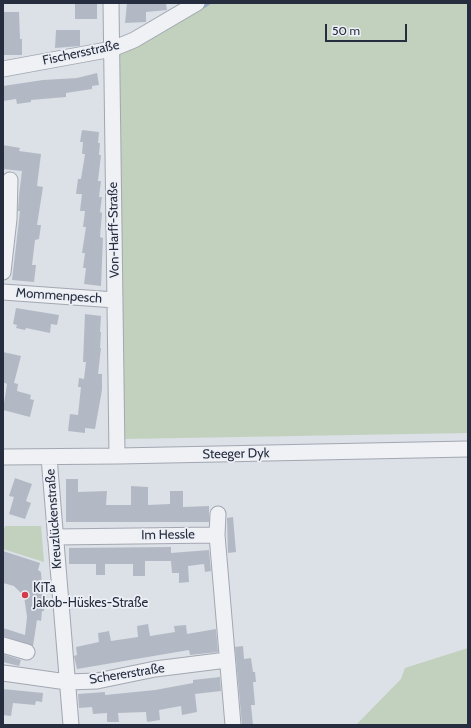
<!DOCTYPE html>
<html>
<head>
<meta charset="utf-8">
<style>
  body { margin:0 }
  #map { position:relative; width:471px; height:728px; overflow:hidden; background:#dce0e7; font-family:Cabin,sans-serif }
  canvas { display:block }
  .frame { position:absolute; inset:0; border:4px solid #262d3e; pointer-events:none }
  .scale { position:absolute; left:325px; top:24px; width:82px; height:18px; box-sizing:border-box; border:2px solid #262d3e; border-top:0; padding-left:5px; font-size:12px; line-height:14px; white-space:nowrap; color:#262d3e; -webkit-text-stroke:3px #eceff5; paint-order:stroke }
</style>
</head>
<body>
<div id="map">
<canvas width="471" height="728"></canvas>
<div class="frame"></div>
<div class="scale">50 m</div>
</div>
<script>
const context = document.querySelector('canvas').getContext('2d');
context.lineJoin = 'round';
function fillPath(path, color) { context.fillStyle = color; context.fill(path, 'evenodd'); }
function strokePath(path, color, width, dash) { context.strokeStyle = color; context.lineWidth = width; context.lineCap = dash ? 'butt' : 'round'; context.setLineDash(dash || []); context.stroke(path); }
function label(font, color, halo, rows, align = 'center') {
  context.font = font + ' Cabin,sans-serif'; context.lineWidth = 3.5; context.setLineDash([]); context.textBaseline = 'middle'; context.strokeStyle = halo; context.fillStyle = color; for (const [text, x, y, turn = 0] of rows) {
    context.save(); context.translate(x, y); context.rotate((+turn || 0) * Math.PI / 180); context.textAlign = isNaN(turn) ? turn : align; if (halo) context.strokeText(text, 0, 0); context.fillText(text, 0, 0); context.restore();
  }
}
const green = new Path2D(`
  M 205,3 L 468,3 L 468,433 L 122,439 L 118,52 Z
  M 5,526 L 41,526 L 44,562 L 3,549 L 3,533 Z
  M 468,648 L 468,725 L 356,725 L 401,679 L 405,668 Z`);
const stream = new Path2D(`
  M 201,8 L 209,3`);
const building = new Path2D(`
  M 75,3 L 97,3 L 97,19 L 75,19 Z
  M 127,3 L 166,3 L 167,10 L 146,12 L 146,22 L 125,23 Z
  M 3,12 L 19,12 L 20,39 L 22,39 L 22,55 L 3,55 Z
  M 56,30 L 80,30 L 80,46 L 55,48 Z
  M 97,73 L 99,85 L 92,86 L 92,89 L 66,93 L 66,97 L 31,100 L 31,102 L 17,104 L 16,99 L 3,101 L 3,86 L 43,80 L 77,78 Z
  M 82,130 L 99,132 L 98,143 L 100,143 L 99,155 L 101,155 L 98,181 L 101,181 L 99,197 L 102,197 L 100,212 L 102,213 L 100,237 L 103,238 L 101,286 L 84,284 L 86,268 L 83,268 L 85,253 L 82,253 L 86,227 L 83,227 L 85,211 L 80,211 L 82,194 L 76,194 L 78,179 L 81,179 L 85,154 L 82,154 L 83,142 L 80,142 Z
  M 3,145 L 20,148 L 19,151 L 41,154 L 37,186 L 43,187 L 37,225 L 41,225 L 39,239 L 35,240 L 32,265 L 36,265 L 34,282 L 12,280 L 20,211 L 18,211 L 19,195 L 22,171 L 3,169 Z
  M 16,308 L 59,315 L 57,325 L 51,324 L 50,333 L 26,328 L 25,330 L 16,328 L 17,325 L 13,324 Z
  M 85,314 L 101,316 L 100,332 L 101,332 L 100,348 L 101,348 L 98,374 L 102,374 L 102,390 L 95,429 L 85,428 L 85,433 L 68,431 L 70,414 L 78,415 L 81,387 L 78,387 L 79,378 L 84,379 L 86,362 L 83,362 Z
  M 3,352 L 21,356 L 14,383 L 18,384 L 17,391 L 31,395 L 30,399 L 34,400 L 30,417 L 3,410 L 7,384 L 3,382 Z
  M 15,478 L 32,484 L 26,501 L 31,503 L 25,519 L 9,514 L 14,497 L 9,496 Z
  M 66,479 L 78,479 L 78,492 L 107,491 L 106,505 L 131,505 L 131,486 L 148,487 L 148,505 L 170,504 L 170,491 L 183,491 L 183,507 L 209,506 L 209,522 L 66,522 Z
  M 233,517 L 236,552 L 228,553 L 227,518 Z
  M 171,547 L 171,553 L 209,550 L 211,571 L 205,572 L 204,564 L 188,566 L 189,582 L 179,583 L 179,573 L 172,573 L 171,561 L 145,561 L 145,576 L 133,576 L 133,564 L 105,564 L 105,575 L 96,575 L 96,564 L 69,564 L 69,548 Z
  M 3,551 L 40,563 L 38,570 L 41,572 L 44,611 L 42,611 L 41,621 L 37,620 L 33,646 L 3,636 L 3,628 L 25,635 L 27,617 L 24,596 L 14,586 L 3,583 Z
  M 148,624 L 150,636 L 175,632 L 174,626 L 186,625 L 187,634 L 216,629 L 218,652 L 190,655 L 189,650 L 77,669 L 74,656 L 77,655 L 76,647 L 99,642 L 98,633 L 104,632 L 109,631 L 111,641 L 138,637 L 137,626 Z
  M 243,646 L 244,659 L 251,658 L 253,672 L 255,672 L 256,682 L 253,682 L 255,705 L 251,705 L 253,725 L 242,725 L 235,647 Z
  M 3,654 L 21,660 L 19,666 L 3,662 Z
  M 220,677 L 221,691 L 195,694 L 197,712 L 182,715 L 181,706 L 159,710 L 160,720 L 147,722 L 146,712 L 118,713 L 119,722 L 107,722 L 107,713 L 93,714 L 92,707 L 79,708 L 78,694 L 105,692 L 105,695 L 155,690 L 193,683 L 193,680 Z
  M 3,689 L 43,693 L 42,702 L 36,701 L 35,705 L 13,703 L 11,716 L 3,715 Z`);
const minor = new Path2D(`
  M 111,3 L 117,456
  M 3,69 L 112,49 L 134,40 L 197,3
  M 3,272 L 9,219 L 10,180
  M 3,292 L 115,300
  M 3,457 L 118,456 L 468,449
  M 49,457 L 71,725
  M 218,514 L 217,535 L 233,725
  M 55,537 L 217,535
  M 3,645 L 27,652
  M 3,673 L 67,682 L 97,681 L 155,669 L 227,660`);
const markers = [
  [25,595,4,"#d23b4a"]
];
const streetNames = [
  ["Fischersstraße",81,53,-12],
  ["Von-Harff-Straße",114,230,-91],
  ["Mommenpesch",59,296,4],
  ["Steeger Dyk",236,454,-1],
  ["Kreuzlückenstraße",54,519,-94],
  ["Im Hessle",168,535,-1],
  ["Schererstraße",127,674,-9]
];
const poiNames = [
  ["KiTa",33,588],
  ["Jakob-Hüskes-Straße",33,603]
];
fillPath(green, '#c1d1bd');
strokePath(stream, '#96acc9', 3.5);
fillPath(building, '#b3b9c4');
strokePath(minor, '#a2a7b1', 17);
strokePath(minor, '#eff1f5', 15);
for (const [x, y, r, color] of markers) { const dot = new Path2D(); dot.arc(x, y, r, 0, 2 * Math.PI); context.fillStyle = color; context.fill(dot); strokePath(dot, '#eceff5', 1.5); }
label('13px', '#262d3e', '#eceff5', streetNames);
label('13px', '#262d3e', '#eceff5', poiNames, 'left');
</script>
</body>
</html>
